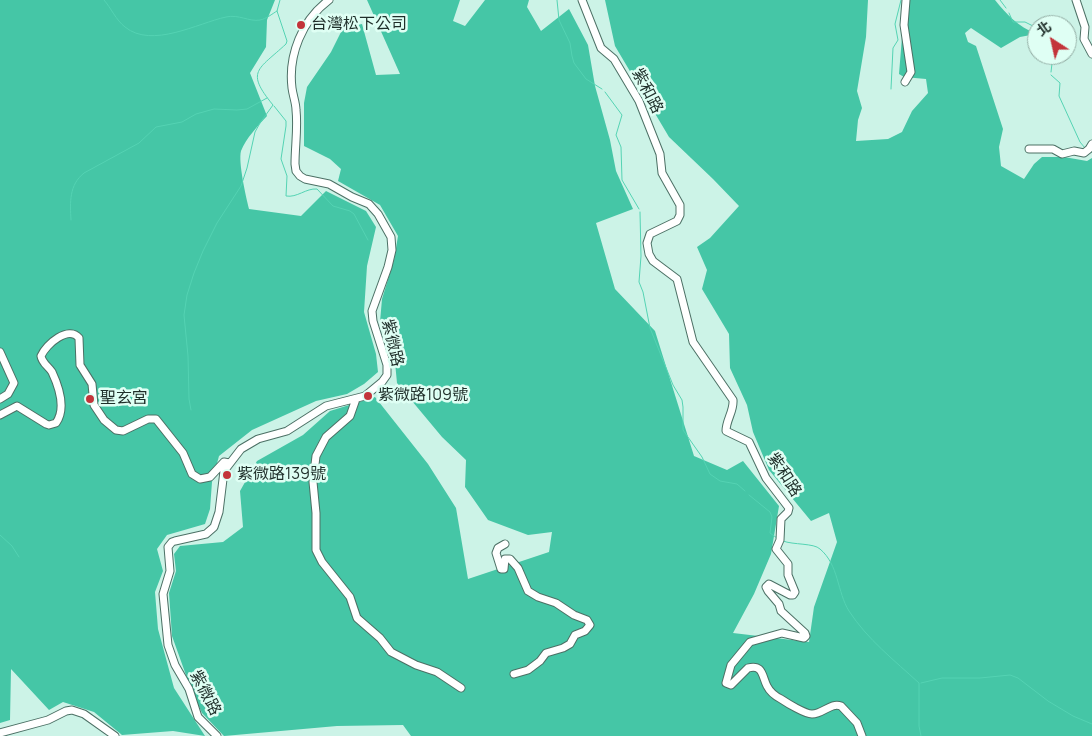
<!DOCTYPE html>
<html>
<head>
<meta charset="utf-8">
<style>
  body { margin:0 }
  #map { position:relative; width:1092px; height:736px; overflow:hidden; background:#ccf3e7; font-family:Manrope,"Noto Sans TC",sans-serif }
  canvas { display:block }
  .north { position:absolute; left:1027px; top:15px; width:50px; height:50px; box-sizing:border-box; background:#dffff4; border:1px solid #92aca3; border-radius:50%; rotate:325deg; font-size:14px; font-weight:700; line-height:20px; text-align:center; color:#1f2f2a }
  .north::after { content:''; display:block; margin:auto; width:18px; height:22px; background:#c3343a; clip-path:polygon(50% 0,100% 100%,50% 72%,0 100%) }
</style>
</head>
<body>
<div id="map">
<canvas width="1092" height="736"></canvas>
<div class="north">北</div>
</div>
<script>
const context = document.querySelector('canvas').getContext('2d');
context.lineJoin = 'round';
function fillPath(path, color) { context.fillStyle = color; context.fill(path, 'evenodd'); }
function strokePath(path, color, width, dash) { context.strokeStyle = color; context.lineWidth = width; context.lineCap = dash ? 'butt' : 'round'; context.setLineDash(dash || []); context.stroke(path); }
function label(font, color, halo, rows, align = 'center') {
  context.font = font + ' Manrope,"Noto Sans TC",sans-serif'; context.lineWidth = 5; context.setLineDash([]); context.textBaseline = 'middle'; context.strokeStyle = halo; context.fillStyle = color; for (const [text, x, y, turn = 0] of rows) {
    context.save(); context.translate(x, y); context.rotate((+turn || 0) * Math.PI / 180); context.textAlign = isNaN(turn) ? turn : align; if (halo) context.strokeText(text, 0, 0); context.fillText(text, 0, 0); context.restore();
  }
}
const forest = new Path2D(`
  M 0,0 L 275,0 L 267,20 L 266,47 L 250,73 L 267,116 C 258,126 246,138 241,151 C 238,162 246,197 249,209 L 301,216 L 326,191 L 366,211 L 376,227 L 367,266 L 364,312 L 376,354 L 378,372 L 364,384 L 347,394 L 316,401 L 252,430 L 219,456 L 212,482 L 210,509 L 205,524 L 167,535 L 157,549 L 163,571 L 155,592 L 158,629 L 174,688 L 205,736 L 173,731 L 122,735 L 94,712 L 63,702 L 49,710 L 11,669 L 10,720 L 0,723 Z
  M 367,0 L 460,0 L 453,21 L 465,26 L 485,0 L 529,0 L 527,7 L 541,31 L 569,9 L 588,45 L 595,86 L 610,140 L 616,171 L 633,209 L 596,223 L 615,289 L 655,331 L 694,456 L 727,470 L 743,461 L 779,506 L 771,554 L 754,594 L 733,633 L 809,642 L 814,607 L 837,542 L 829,513 L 811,521 L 769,470 L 753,432 L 747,405 L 730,368 L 729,334 L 702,289 L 707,270 L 697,247 L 710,238 L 739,206 L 713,179 L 669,137 L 615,46 L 605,0 L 868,0 L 866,37 L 857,91 L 862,108 L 858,120 L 856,141 L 888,139 L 902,132 L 912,111 L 928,93 L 926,79 L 904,77 L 899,74 L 905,0 L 995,0 C 1007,15 1018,26 1036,34 L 1020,37 L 1001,48 L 971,28 L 965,33 L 968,42 L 976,46 L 1003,129 L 999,147 L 1001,166 L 1024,179 L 1034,164 L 1042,157 L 1064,157 L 1087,161 L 1092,158 L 1092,736 L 411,736 L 403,725 L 337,726 L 224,736 L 202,713 L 192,692 L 172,636 L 169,593 L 176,571 L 174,554 L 180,546 L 223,542 L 243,527 L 240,491 L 257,461 L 303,435 L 330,411 L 375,397 L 428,464 L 456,508 L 468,579 L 549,552 L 552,532 L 528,535 L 488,520 L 465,487 L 466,460 L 442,437 L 397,383 L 394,352 L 380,322 L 382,299 L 394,260 L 398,236 L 380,205 L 338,181 L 341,169 L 330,159 L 304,146 L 304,103 L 307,87 L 331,52 L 343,28 L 362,24 L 376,75 L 400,74 Z`);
const stream = new Path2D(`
  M 104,0 C 111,8 116,20 125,27 C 152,49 198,23 226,17 C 239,14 249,22 260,20 C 266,19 272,14 277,11
  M 557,0 L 559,20 L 570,43 L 572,56 L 574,63 L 586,79 L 602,89
  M 1000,0 L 1006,8
  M 1009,13 L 1013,22 L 1025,22 L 1037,28
  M 1051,72 L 1053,55
  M 1051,75 L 1060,83 L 1059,96 L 1080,142 L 1085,148
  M 891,89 L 893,48 L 898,40 L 895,24 L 901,0
  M 605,92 L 622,115 L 616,135 L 621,147 L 622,180 L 639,209
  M 274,106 L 286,121 L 286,126 L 281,159 L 287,176 L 286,196 C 297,198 306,188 317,189 L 333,206 L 350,211 L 354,214 L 368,240
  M 1091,152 L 1092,152
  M 640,212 L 641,256 L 639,282 L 643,292 L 650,328 L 673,385 L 682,400 L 683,407 L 683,430 L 702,457 L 710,474 L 720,481 L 737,484 L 745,491
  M 71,220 C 70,202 69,185 84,173 L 139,143 L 156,127 L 182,122 L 196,114 L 214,109 L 237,110 L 247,109 L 267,98
  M 191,410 L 189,399 L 188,356 L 184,315 L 187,295 L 194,273 L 203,251 L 217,223 L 241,186 L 247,168 L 255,132 L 260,123 L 273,105 C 245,71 258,70 286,44 L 287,41 L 277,11 L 280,0
  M 749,495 L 770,512 L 772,517 L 770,533 L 777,538
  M 0,535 L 12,546 L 19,557
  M 783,541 C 793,545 814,543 820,549 C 839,565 837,592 849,611 C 867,639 895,661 919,683 L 919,726 L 921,736
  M 921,683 L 942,678 L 980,678 L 1010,675 L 1018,678 L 1048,701 L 1073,716 L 1092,724`);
const minor = new Path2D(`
  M 582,0 L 601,48 L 614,59 L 639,101 L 660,154 L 662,173 L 680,205 L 680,215 L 677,221 L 650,234 L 647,243 L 649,254 L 653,261 L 677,279 L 693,342 L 733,400 C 734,411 726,420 726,431 L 749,442 L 766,478 L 789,508 L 788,512 L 781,519 L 780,540 L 776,549 L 788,564 L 788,575 L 795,592 L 793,595 L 790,595 L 769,584 L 766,587 L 768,591 L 779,604 L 781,611 L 805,633 L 806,636 L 804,638 L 782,633 L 750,642 L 731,665 L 726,683 L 731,685 L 748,668 C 763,664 762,676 767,686 C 770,692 775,696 781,699 C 787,703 805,714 812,714 C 823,714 831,702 841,706 L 857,723 L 862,736
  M 1076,0 L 1085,27 L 1084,39 L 1092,54
  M 905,82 L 911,72 L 904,25 L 906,0
  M 1029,149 L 1053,149 L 1062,154 L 1074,151 L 1084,153 L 1089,149 L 1092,144
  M 0,352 L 14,383 L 8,394 L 0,399
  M 356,399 L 350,416 L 326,437 L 316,456 L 313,482 L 316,513 L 316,550 L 322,562 L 350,597 L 357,618 L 380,638 L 391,652 L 416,665 L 437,672 L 461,688
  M 0,415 L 17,406 L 46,424 L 49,425 L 56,423 C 66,409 59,387 52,372 C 48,366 42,363 41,356 C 46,344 69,325 79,338 L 80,365 L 92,384 L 94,405 L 104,420 L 116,430 L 123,431 L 148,419 L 156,419 L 183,453 L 192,474 L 200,479 L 210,477 L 224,462 L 229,463
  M 505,544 L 498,548 L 496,553 L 501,569 L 504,569 L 505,559 L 510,559 L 518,568 L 528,591 L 538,597 L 556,603 L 574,615 L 587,620 L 590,625 L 585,631 L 575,635 L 570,644 L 563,648 L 546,653 L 540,661 L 528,670 L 514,674
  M 0,733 L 48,720 L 66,711 L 72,710 L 84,714 L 115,736
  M 217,736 L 198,717 L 189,689 L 175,665 L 168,645 L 163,594 L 170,571 L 168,547 L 172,542 L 175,541 L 206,534 L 214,527 L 219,512 L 224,471 L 241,449 L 258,439 L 287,431 L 326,406 L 365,396 L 382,382 L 387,375 L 387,365 L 373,321 L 372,311 L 388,267 L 392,250 L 391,237 L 378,214 L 369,204 L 352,197 L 329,184 L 305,179 L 300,176 L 296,171 L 295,164 C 295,146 298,128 296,110 C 296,103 293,96 292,88 C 288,55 302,20 329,0`);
const markers = [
  [301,25,5,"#c3343a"],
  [368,396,5,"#c3343a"],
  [90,399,5,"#c3343a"],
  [227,475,5,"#c3343a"]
];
const poiNames = [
  ["台灣松下公司",311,25],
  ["紫微路109號",378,396],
  ["聖玄宮",100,399],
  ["紫微路139號",237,475]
];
const streetNames = [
  ["紫和路",647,91,63],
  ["紫微路",392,343,77],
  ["紫和路",784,475,57],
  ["紫微路",205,693,63]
];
fillPath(forest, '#45c6a6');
strokePath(stream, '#54d3b3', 1);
strokePath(minor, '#4c7065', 9);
strokePath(minor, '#fff', 7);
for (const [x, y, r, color] of markers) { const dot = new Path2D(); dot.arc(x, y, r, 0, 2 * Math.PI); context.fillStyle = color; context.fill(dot); strokePath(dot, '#dffff4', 2); }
label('16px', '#1f2f2a', '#dffff4', poiNames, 'left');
label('16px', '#1f2f2a', '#dffff4', streetNames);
</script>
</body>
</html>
